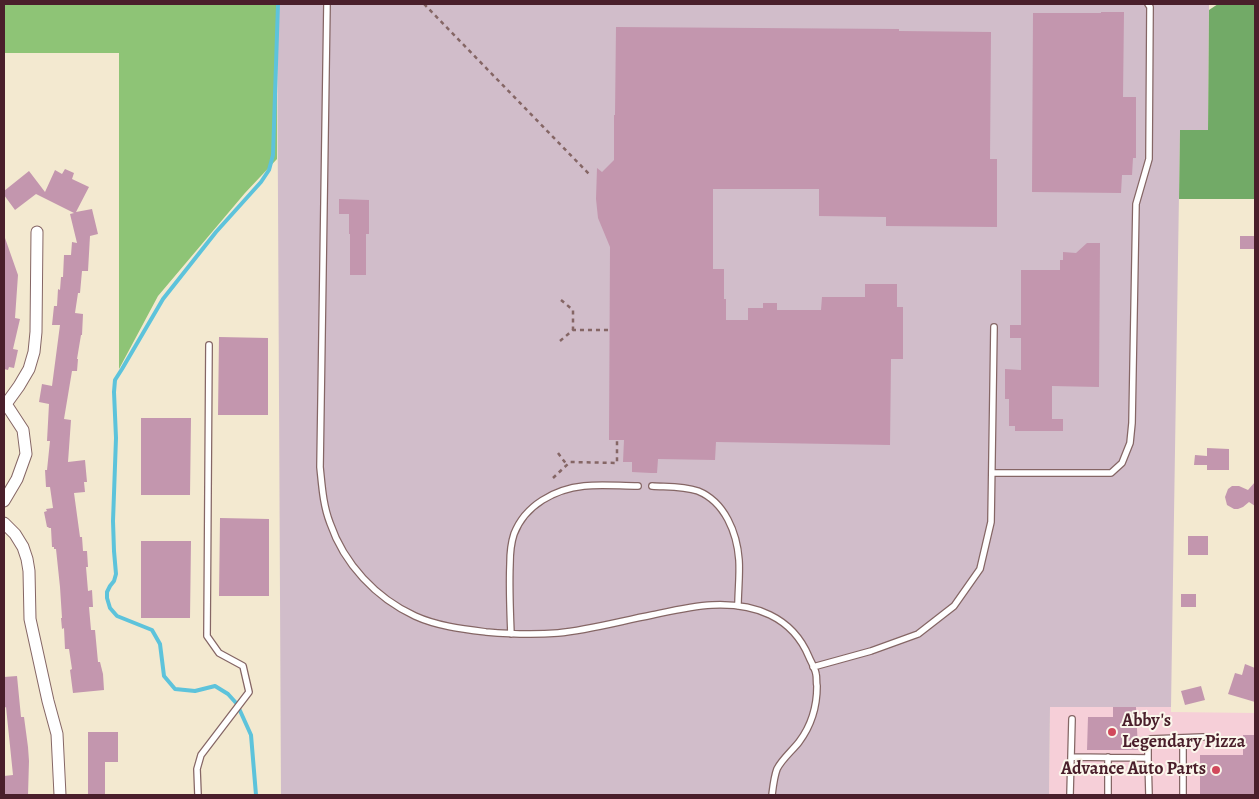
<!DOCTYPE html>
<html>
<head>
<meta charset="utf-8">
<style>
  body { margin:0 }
  #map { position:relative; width:1259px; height:799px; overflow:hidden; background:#f3e9d0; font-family:Alegreya,serif }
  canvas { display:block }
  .frame { position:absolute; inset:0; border:5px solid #4a1f2b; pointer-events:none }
</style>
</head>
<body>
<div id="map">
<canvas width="1259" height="799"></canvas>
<div class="frame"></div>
</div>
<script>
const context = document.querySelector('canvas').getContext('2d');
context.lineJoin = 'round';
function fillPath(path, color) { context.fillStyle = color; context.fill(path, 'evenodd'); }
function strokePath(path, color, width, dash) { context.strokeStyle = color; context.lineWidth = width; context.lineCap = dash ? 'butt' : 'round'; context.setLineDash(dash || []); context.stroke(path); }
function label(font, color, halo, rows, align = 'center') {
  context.font = font + ' Alegreya,serif'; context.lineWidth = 4; context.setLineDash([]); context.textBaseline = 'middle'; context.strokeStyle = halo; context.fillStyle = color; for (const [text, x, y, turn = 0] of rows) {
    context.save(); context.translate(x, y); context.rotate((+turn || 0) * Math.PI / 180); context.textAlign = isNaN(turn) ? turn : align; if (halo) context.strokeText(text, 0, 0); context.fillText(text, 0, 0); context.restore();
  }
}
const built = new Path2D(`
  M 1050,707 L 1171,707 L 1171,712 L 1255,713 L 1255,795 L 1049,795 Z`);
const industrial = new Path2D(`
  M 277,4 L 1209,4 L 1208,130 L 1180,130 L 1171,707 L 1050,707 L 1049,795 L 281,795 Z`);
const green = new Path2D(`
  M 4,4 L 277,4 L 277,159 L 245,193 L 158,296 L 119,369 L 119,53 L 4,53 Z`);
const forest = new Path2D(`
  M 1218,4 L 1255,4 L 1255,199 L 1179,199 L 1180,130 L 1208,130 L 1209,10 Z`);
const stream = new Path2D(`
  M 256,795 L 251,735 L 237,704 L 228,694 L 215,686 L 195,691 L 175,689 L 164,676 L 160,644 L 152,630 L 117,616 L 110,608 L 107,598 L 107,592 L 110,586 L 114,581 L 116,574 L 114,551 L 113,521 L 116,438 L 114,392 L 115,380 L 122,369 L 163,299 L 216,232 L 261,182 L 269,170 L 273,155 L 278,4`);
const building = new Path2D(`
  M 1101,12 L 1124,12 L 1123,97 L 1136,97 L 1136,158 L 1133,158 L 1132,175 L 1122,175 L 1121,193 L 1032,192 L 1033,13 L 1101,13 Z
  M 616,27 L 899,29 L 899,31 L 991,32 L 990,159 L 997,159 L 997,227 L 886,226 L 886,217 L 819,216 L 819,189 L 713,189 L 713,269 L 724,269 L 724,299 L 726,299 L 726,320 L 748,320 L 748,308 L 763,308 L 763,303 L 777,303 L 777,310 L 821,310 L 822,297 L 865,297 L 865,284 L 897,284 L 897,307 L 903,307 L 903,359 L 891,359 L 890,445 L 716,442 L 715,460 L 658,459 L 657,473 L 651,473 L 632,472 L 632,462 L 623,462 L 624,440 L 609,440 L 610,247 L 598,218 L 596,199 L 597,168 L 602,172 L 614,160 L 614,115 L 615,115 Z
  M 65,169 L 74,173 L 72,179 L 89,187 L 76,212 L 92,209 L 98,234 L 90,236 L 88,271 L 82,271 L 80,293 L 78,293 L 75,313 L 83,314 L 82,335 L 81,335 L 77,359 L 78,359 L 77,371 L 72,371 L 64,419 L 71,420 L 68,462 L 85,460 L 87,482 L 84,482 L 85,492 L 74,493 L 80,537 L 82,537 L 83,551 L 87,551 L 88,567 L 86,567 L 88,591 L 92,590 L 93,607 L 89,607 L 91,630 L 95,630 L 98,662 L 100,662 L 103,674 L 104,690 L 73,693 L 70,670 L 72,669 L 69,649 L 65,649 L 64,628 L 62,629 L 61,618 L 62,618 L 60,587 L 56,549 L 54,549 L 54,547 L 52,547 L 51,528 L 49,528 L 48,527 L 47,527 L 44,512 L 47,511 L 46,509 L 53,508 L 50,487 L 46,487 L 45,470 L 47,470 L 50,441 L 47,441 L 49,404 L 39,402 L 42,384 L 52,386 L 60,325 L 52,325 L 54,306 L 57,306 L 58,289 L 60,290 L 61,277 L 63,277 L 64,255 L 71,255 L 72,242 L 77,243 L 70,214 L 74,213 L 36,194 L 15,210 L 4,195 L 4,191 L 29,171 L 45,192 L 55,170 L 62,174 Z
  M 339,199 L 369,200 L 369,234 L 366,234 L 366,275 L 350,275 L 350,234 L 349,234 L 349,214 L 339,214 Z
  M 1240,236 L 1255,236 L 1255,249 L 1240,249 Z
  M 4,238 L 5,238 L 18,275 L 15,318 L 20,319 L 13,349 L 18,350 L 14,368 L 9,367 L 8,370 L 4,369 Z
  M 1087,243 L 1100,243 L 1099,387 L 1052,386 L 1052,419 L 1063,419 L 1063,431 L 1015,431 L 1015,426 L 1009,426 L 1009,399 L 1005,399 L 1005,369 L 1021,370 L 1021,338 L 1010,338 L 1010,325 L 1021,325 L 1021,270 L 1060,270 L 1060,260 L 1063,260 L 1063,252 L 1076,253 Z
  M 219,337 L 268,338 L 268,415 L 218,415 Z
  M 141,418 L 191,418 L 190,495 L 141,495 Z
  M 1207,448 L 1229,449 L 1229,470 L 1207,470 L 1207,465 L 1194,465 L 1195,455 L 1207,456 Z
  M 1255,482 L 1255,506 L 1249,502 L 1243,507 L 1238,509 L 1234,509 L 1227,505 L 1225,497 L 1228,489 L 1232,486 L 1239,486 L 1248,490 Z
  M 220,518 L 269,519 L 269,596 L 219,596 Z
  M 1188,536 L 1208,536 L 1208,555 L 1188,555 Z
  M 141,541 L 191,541 L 190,618 L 141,618 Z
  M 1181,594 L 1196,594 L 1196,607 L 1181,607 Z
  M 1245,664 L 1255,668 L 1255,702 L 1228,694 L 1235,673 L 1242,675 Z
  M 17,676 L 21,717 L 24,717 L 28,747 L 29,761 L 28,795 L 4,795 L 4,776 L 13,775 L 6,707 L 4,708 L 4,677 Z
  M 1201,686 L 1205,700 L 1185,705 L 1181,691 Z
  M 1113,707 L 1136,707 L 1138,750 L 1087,750 L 1088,717 L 1113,717 Z
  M 88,732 L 118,732 L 118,762 L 105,762 L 105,795 L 88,795 Z
  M 1243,735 L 1255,735 L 1255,795 L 1200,795 L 1200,755 L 1243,755 Z`);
const path = new Path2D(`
  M 424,4 L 589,174
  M 561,300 L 573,310 L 573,330
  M 560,341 L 573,330 L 610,330
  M 558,453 L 567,465
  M 553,478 L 570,462 L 617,463 L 617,440`);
const service = new Path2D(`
  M 327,4 L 320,467 C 322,486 323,505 330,523 C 344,564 376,598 415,616 C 437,626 462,629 486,632 C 509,634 534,635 558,633 C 589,630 621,621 652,615 C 671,611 692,606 712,605 C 754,603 792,616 809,657 C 811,662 815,668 816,674 C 817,678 816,682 817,686 C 817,706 811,726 799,742 C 792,751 782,759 777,769 C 774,777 773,787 772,795
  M 992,473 L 1111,473 L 1122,463 L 1130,443 L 1132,423 L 1136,204 L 1149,159 L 1150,7 L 1148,4
  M 652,486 C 667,487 683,486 698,491 C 725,502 737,533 739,560 C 740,575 738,591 738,606
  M 511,634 C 510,610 509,587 510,564 C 510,554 511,543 514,534 C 525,505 555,489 584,486 C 601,484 620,486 638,486
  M 813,667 L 871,651 L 918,634 L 954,606 L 980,569 L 991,522 L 994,327
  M 1183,738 L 1183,795
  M 1071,757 L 1148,758 L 1149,795
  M 1108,757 L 1108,795
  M 1148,758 L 1148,742 L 1150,739 L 1203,737
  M 198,795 L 197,769 L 201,755 L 249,692 L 243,666 L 219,653 L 207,636 L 209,345
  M 1070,795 L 1072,719`);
const minor = new Path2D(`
  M 4,402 L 6,404 L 23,430 L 26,454 L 17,479 L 4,501
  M 6,404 L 19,386 L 29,369 L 34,352 L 36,332 L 37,232
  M 4,523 L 15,534 L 23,547 L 27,559 L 29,571 L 30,619 L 48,701 L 57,734 L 60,795`);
const markers = [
  [1112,732,5,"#d1495b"],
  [1216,770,5,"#d1495b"]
];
const poiNames = [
  ["Abby's",1122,722],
  ["Legendary Pizza",1122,743],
  ["Advance Auto Parts",1206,770,"right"]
];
fillPath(built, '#f6cfd8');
fillPath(industrial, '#d1bdca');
fillPath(green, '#8ec476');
fillPath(forest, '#72aa67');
strokePath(stream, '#5dc3db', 4);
fillPath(building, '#c396ae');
strokePath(service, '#856665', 8);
strokePath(minor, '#856665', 13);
strokePath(path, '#856665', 2.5, [4, 4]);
strokePath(service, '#fff', 5.5);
strokePath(minor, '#fff', 11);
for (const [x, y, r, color] of markers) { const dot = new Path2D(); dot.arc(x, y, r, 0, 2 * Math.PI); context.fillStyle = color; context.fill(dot); strokePath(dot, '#fbf7ec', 2); }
label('bold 18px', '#4a1f2b', '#fbf7ec', poiNames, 'left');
</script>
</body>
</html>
